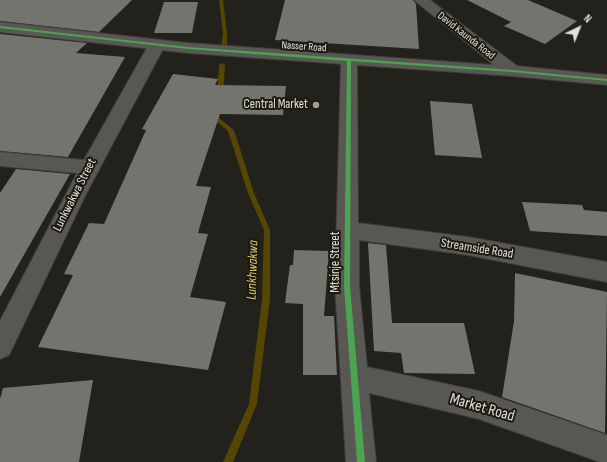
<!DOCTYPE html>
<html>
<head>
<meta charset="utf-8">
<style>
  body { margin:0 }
  #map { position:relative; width:607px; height:462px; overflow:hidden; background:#22211b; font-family:"Sofia Sans Condensed",sans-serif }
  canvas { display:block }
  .north { position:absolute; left:559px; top:8px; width:40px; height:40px; -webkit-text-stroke:3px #1c190f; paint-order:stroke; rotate:43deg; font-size:11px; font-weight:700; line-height:16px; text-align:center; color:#e3e1db }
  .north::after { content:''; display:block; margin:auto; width:14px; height:18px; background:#e3e1db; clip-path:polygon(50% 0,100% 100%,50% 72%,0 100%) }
</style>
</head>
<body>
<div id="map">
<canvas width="607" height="462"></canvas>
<div class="north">N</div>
</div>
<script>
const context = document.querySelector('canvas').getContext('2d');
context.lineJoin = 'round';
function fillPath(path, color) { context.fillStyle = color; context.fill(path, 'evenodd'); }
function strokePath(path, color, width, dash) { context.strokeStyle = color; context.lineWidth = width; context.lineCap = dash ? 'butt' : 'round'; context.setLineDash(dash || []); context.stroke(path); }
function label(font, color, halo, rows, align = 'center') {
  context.font = font + ' "Sofia Sans Condensed",sans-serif'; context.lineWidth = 4; context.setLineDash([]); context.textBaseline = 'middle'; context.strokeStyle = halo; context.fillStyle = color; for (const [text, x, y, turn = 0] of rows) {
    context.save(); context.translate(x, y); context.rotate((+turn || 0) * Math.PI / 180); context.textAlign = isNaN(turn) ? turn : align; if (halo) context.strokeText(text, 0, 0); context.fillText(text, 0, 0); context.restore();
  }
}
const stream = new Path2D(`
  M 219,0 L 223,0 L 227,33 L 227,48 L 224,50 L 221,48 L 223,33 Z
  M 222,63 L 225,65 L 223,95 L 220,97 L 217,95 L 219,65 Z
  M 216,111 L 219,113 L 218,117 L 234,130 L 254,193 L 270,230 L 270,299 L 257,404 L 233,462 L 223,462 L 249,404 L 262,299 L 264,230 L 248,193 L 228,131 L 212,118 L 213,113 Z`);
const building = new Path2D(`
  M 0,0 L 132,0 L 99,32 L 0,21 Z
  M 285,0 L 413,0 L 416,4 L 419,49 L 275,40 Z
  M 467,0 L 528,0 L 577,21 L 545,44 L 504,26 L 511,22 Z
  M 164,2 L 198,2 L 192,33 L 154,33 Z
  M 0,34 L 87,43 L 76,53 L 125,57 L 68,157 L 0,151 Z
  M 173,74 L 218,79 L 215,85 L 286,86 L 283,115 L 220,114 L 196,186 L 211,187 L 198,233 L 208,234 L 190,297 L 226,302 L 208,370 L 38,347 L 73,275 L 64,274 L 89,223 L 104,224 L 146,130 L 142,129 Z
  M 430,101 L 472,104 L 482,158 L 435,155 Z
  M 16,169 L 70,174 L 0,297 L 0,193 Z
  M 522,202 L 582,205 L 584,210 L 607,212 L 607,236 L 530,231 Z
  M 368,243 L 386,245 L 392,323 L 464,323 L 475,374 L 404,373 L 401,353 L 374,351 Z
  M 294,250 L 329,251 L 324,316 L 334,316 L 337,375 L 303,375 L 303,304 L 285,303 L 290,265 L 293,265 Z
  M 515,273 L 607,292 L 605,433 L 502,397 L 514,321 Z
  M 93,380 L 79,462 L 0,462 L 0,399 L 3,388 Z`);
const street = new Path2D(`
  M 157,40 L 163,42 L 165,45 L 85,196 L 9,355 L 0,359 L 0,321 L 77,173 L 0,166 L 0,152 L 84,160 L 144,53 L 151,42 Z
  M 349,55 L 355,57 L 357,60 L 358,223 L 468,237 L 607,262 L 607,282 L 468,255 L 359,240 L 359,286 L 367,367 L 479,391 L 607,435 L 607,462 L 600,462 L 479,419 L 369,393 L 376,462 L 346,462 L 335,286 L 341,60 L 343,57 Z`);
const secondary = new Path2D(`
  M 414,0 L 430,0 L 517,66 L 607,75 L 607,85 L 512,76 L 188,53 L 0,32 L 0,22 L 188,43 L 494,65 Z`);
const cycleway = new Path2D(`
  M 0,26 L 188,47 L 512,70 L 607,79 L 607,81 L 512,72 L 351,61 L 350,286 L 365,462 L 357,462 L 344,286 L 347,61 L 188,49 L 0,28 Z`);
const markers = [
  [316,105,4,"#9f9e98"]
];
const farStreetnames = [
  ["David Kaunda Road",466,36,38],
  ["Nasser Road",304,47,4]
];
const poiNames = [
  ["Central Market",308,105]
];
const streetNames = [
  ["Lunkwakwa Street",75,195,-63],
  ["Streamside Road",477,249,9],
  ["Mtsinje Street",336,262,-90]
];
const waterNames = [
  ["Lunkhwakwa",253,270,-88]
];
const nearStreetnames = [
  ["Market Road",482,408,16]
];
fillPath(stream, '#554703');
fillPath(building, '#74746e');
strokePath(street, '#3e3d39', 2);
strokePath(secondary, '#3e3d39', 2);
fillPath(street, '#585754');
fillPath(secondary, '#585754');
fillPath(cycleway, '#4ca352');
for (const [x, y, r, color] of markers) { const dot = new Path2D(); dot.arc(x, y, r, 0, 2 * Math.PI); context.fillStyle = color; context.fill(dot); strokePath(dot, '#1c190f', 1.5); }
label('11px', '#e3e1db', '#1c190f', farStreetnames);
label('13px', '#e3e1db', '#1c190f', poiNames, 'right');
label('13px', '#e3e1db', '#1c190f', streetNames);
label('italic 14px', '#e1ca6e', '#1c190f', waterNames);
label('16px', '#e3e1db', '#1c190f', nearStreetnames);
</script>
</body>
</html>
